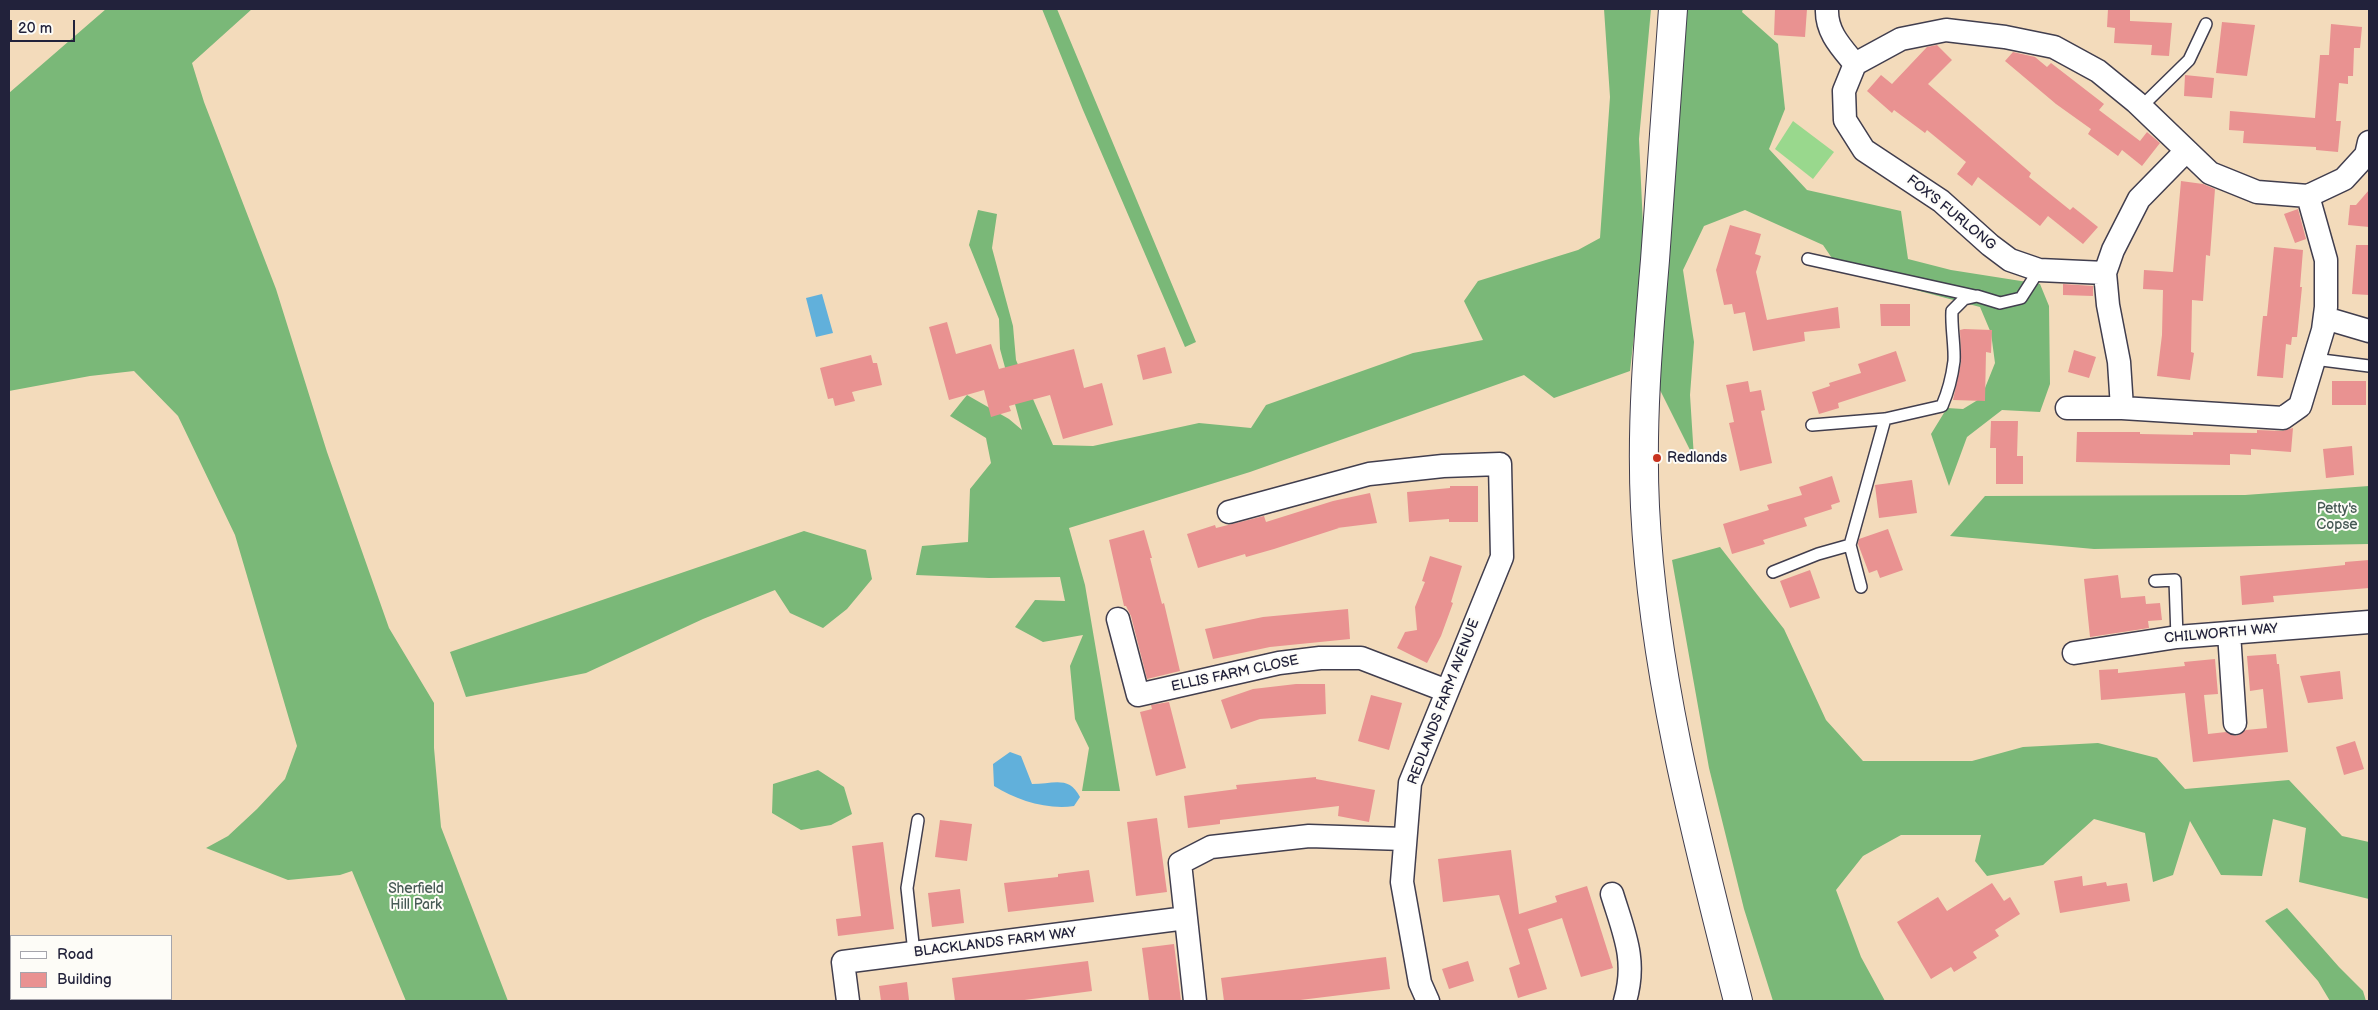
<!DOCTYPE html>
<html>
<head>
<meta charset="utf-8">
<style>
  body { margin:0 }
  #map { position:relative; width:2378px; height:1010px; overflow:hidden; background:#f3dbbb; font-family:"Balsamiq Sans",sans-serif }
  canvas { display:block }
  .frame { position:absolute; inset:0; border:10px solid #22223b; pointer-events:none }
  .legend { position:absolute; left:10px; top:935px; width:162px; height:65px; box-sizing:border-box; background:#fdfcf7; border:1px solid #a5a5ac; margin:0; padding:6px 9px; list-style:none; font-size:15px; color:#22223b }
  .legend li { display:flex; align-items:center; gap:10px; height:25px }
  .legend b { width:25px; border:1px solid #a5a5ac }
  .scale { position:absolute; left:10px; top:20px; width:65px; height:22px; box-sizing:border-box; border:2px solid #22223b; border-top:0; padding-left:6px; font-size:15px; line-height:18px; white-space:nowrap; color:#22223b; -webkit-text-stroke:4px #fdfcf7; paint-order:stroke }
</style>
</head>
<body>
<div id="map">
<canvas width="2378" height="1010"></canvas>
<div class="frame"></div>
<ul class="legend">
<li><b style="height:6px;background:#fff"></b>Road</li>
<li><b style="height:14px;background:#e99291"></b>Building</li>
</ul>
<div class="scale">20 m</div>
</div>
<script>
const context = document.querySelector('canvas').getContext('2d');
context.lineJoin = 'round';
function fillPath(path, color) { context.fillStyle = color; context.fill(path, 'evenodd'); }
function strokePath(path, color, width, dash) { context.strokeStyle = color; context.lineWidth = width; context.lineCap = dash ? 'butt' : 'round'; context.setLineDash(dash || []); context.stroke(path); }
function label(font, color, halo, rows, align = 'center') {
  context.font = font + ' "Balsamiq Sans",sans-serif'; context.lineWidth = 4; context.setLineDash([]); context.textBaseline = 'middle'; context.strokeStyle = halo; context.fillStyle = color; for (const [text, x, y, turn = 0] of rows) {
    context.save(); context.translate(x, y); context.rotate((+turn || 0) * Math.PI / 180); context.textAlign = isNaN(turn) ? turn : align; if (halo) context.strokeText(text, 0, 0); context.fillText(text, 0, 0); context.restore();
  }
}
const green = new Path2D(`
  M 1793,121 L 1834,152 L 1813,179 L 1775,149 Z`);
const forest = new Path2D(`
  M 106,9 L 252,9 L 192,63 L 204,102 L 276,289 L 327,452 L 389,628 L 434,703 L 434,748 L 441,827 L 508,1001 L 406,1001 L 352,871 L 340,875 L 288,880 L 206,848 L 228,836 L 257,809 L 285,779 L 297,746 L 235,535 L 178,416 L 134,371 L 90,376 L 9,391 L 9,93 Z
  M 1042,9 L 1057,9 L 1196,342 L 1185,347 L 1083,110 Z
  M 1604,9 L 1651,9 L 1639,139 L 1644,248 L 1630,371 L 1554,398 L 1524,375 L 1250,472 L 1069,528 L 1085,585 L 1120,791 L 1082,791 L 1089,748 L 1075,719 L 1070,666 L 1083,635 L 1043,642 L 1015,627 L 1035,600 L 1065,601 L 1060,577 L 989,578 L 916,575 L 922,546 L 968,542 L 970,489 L 991,463 L 986,438 L 950,416 L 967,395 L 1009,419 L 1022,430 L 1000,349 L 999,319 L 969,245 L 978,210 L 997,214 L 992,248 L 1013,326 L 1016,360 L 1053,445 L 1093,446 L 1199,423 L 1251,428 L 1266,405 L 1413,353 L 1483,340 L 1464,301 L 1478,281 L 1578,250 L 1600,238 L 1610,97 Z
  M 1687,9 L 1743,9 L 1742,12 L 1778,44 L 1785,109 L 1769,149 L 1807,190 L 1901,211 L 1908,259 L 1951,270 L 2040,284 L 2049,306 L 2050,384 L 2040,412 L 2002,410 L 1967,437 L 1949,486 L 1931,434 L 1947,408 L 1963,409 L 1981,398 L 1995,363 L 1991,333 L 1980,307 L 1840,270 L 1823,245 L 1745,210 L 1704,226 L 1683,270 L 1694,342 L 1690,395 L 1694,458 L 1655,380 Z
  M 2369,486 L 2369,544 L 2094,549 L 1950,536 L 1985,496 L 2245,495 Z
  M 804,531 L 866,550 L 872,579 L 847,609 L 823,628 L 790,613 L 775,590 L 703,619 L 586,673 L 466,697 L 450,652 Z
  M 1720,547 L 1784,629 L 1826,720 L 1863,761 L 1972,761 L 2023,747 L 2098,743 L 2157,758 L 2185,789 L 2289,780 L 2342,836 L 2369,842 L 2369,899 L 2299,882 L 2306,828 L 2273,819 L 2262,876 L 2221,875 L 2190,821 L 2173,875 L 2153,882 L 2145,833 L 2094,819 L 2043,865 L 1987,876 L 1975,861 L 1981,835 L 1901,835 L 1863,856 L 1836,890 L 1861,957 L 1885,1001 L 1773,1001 L 1744,909 L 1709,768 L 1672,560 Z
  M 818,770 L 844,787 L 852,814 L 831,825 L 801,830 L 772,813 L 773,784 Z
  M 2287,908 L 2339,967 L 2363,991 L 2366,1001 L 2330,1001 L 2318,981 L 2265,921 Z`);
const water = new Path2D(`
  M 822,294 L 833,333 L 816,337 L 806,298 Z
  M 1010,752 L 1021,756 L 1032,784 C 1053,784 1069,775 1080,797 L 1074,806 C 1047,810 1016,800 994,786 L 993,764 Z`);
const building = new Path2D(`
  M 1775,9 L 1807,9 L 1805,37 L 1774,35 Z
  M 2108,9 L 2130,10 L 2130,21 L 2172,23 L 2169,56 L 2151,55 L 2152,45 L 2114,43 L 2115,28 L 2107,27 Z
  M 2222,22 L 2255,25 L 2247,76 L 2216,73 Z
  M 2331,24 L 2362,27 L 2360,48 L 2354,48 L 2353,76 L 2348,76 L 2348,84 L 2339,83 L 2336,121 L 2341,121 L 2338,152 L 2316,150 L 2316,147 L 2243,143 L 2244,131 L 2229,130 L 2230,111 L 2315,118 L 2320,55 L 2329,55 Z
  M 1937,45 L 1952,60 L 1928,84 L 2031,173 L 2029,177 L 2070,210 L 2073,207 L 2098,227 L 2083,244 L 2048,216 L 2040,226 L 1978,177 L 1972,186 L 1957,174 L 1966,162 L 1927,130 L 1925,133 L 1894,110 L 1892,113 L 1867,91 L 1881,75 L 1892,84 L 1927,47 Z
  M 2013,52 L 2035,57 L 2047,67 L 2051,63 L 2104,104 L 2099,110 L 2140,141 L 2147,132 L 2160,143 L 2142,166 L 2122,150 L 2118,156 L 2088,134 L 2091,129 L 2056,104 L 2005,61 Z
  M 2185,75 L 2214,78 L 2212,98 L 2184,96 Z
  M 2181,181 L 2203,184 L 2215,189 L 2210,256 L 2206,255 L 2203,301 L 2192,300 L 2191,352 L 2194,353 L 2190,380 L 2157,376 L 2162,335 L 2163,290 L 2143,289 L 2144,270 L 2173,272 Z
  M 2369,190 L 2369,227 L 2348,225 L 2350,205 L 2356,205 Z
  M 2298,209 L 2306,239 L 2295,243 L 2284,214 Z
  M 1730,225 L 1761,234 L 1755,254 L 1761,256 L 1756,272 L 1767,320 L 1838,307 L 1840,328 L 1804,332 L 1805,341 L 1753,351 L 1745,312 L 1734,314 L 1732,304 L 1724,305 L 1716,270 Z
  M 2356,245 L 2369,245 L 2369,295 L 2352,294 Z
  M 2274,247 L 2303,250 L 2300,287 L 2302,287 L 2297,337 L 2292,337 L 2291,345 L 2286,344 L 2283,378 L 2257,376 L 2263,316 L 2267,316 Z
  M 2063,284 L 2093,286 L 2093,296 L 2063,295 Z
  M 1880,304 L 1910,304 L 1910,326 L 1881,326 Z
  M 947,322 L 956,354 L 991,344 L 999,369 L 1074,349 L 1084,388 L 1102,383 L 1113,425 L 1063,439 L 1050,395 L 1009,406 L 1011,411 L 991,417 L 984,390 L 949,400 L 929,327 Z
  M 1964,329 L 1992,330 L 1991,353 L 1986,352 L 1985,401 L 1953,400 L 1961,362 L 1960,330 Z
  M 1165,347 L 1172,373 L 1143,380 L 1137,355 Z
  M 2074,350 L 2096,357 L 2089,378 L 2068,372 Z
  M 1896,351 L 1906,381 L 1838,403 L 1839,408 L 1819,414 L 1812,392 L 1830,386 L 1829,383 L 1861,373 L 1858,364 Z
  M 871,355 L 873,363 L 877,363 L 882,385 L 852,392 L 855,401 L 835,406 L 833,398 L 828,399 L 820,368 Z
  M 1748,381 L 1750,392 L 1761,390 L 1765,410 L 1761,411 L 1772,463 L 1740,471 L 1729,423 L 1734,422 L 1726,385 Z
  M 2332,381 L 2366,381 L 2366,405 L 2332,405 Z
  M 1991,421 L 2018,421 L 2017,456 L 2023,456 L 2023,484 L 1996,484 L 1996,448 L 1990,448 Z
  M 2293,428 L 2291,452 L 2251,449 L 2251,455 L 2230,454 L 2230,465 L 2076,462 L 2077,432 L 2140,432 L 2140,434 L 2193,435 L 2193,432 L 2257,433 L 2257,430 L 2282,431 Z
  M 2352,446 L 2354,475 L 2326,478 L 2323,449 Z
  M 1832,476 L 1840,502 L 1831,505 L 1832,509 L 1804,518 L 1807,526 L 1763,540 L 1765,544 L 1732,554 L 1723,524 L 1769,510 L 1767,505 L 1802,495 L 1799,487 Z
  M 1912,480 L 1917,513 L 1879,518 L 1875,485 Z
  M 1450,486 L 1478,486 L 1478,522 L 1449,522 L 1449,519 L 1409,522 L 1407,492 L 1450,488 Z
  M 1370,493 L 1377,523 L 1337,528 L 1339,528 L 1274,549 L 1246,557 L 1245,554 L 1198,568 L 1187,534 L 1215,525 L 1216,528 L 1264,516 L 1266,522 L 1333,501 Z
  M 1888,529 L 1903,570 L 1880,578 L 1877,570 L 1869,573 L 1858,544 L 1859,539 Z
  M 1144,530 L 1152,558 L 1150,558 L 1162,604 L 1164,603 L 1180,671 L 1147,679 L 1131,616 L 1126,606 L 1124,606 L 1109,540 Z
  M 1430,556 L 1462,566 L 1451,602 L 1453,603 L 1441,636 L 1427,663 L 1397,648 L 1405,632 L 1417,630 L 1415,607 L 1425,582 L 1422,581 Z
  M 2369,560 L 2369,588 L 2273,596 L 2274,602 L 2242,605 L 2240,576 L 2345,565 L 2345,562 Z
  M 1810,570 L 1820,598 L 1790,608 L 1780,581 Z
  M 2118,575 L 2121,598 L 2145,596 L 2146,604 L 2160,603 L 2162,620 L 2148,621 L 2149,628 L 2090,637 L 2084,579 Z
  M 1348,609 L 1350,639 L 1270,647 L 1213,659 L 1205,629 L 1263,617 Z
  M 2276,654 L 2277,664 L 2279,664 L 2288,752 L 2193,762 L 2185,693 L 2101,700 L 2099,670 L 2118,669 L 2118,673 L 2185,666 L 2184,662 L 2215,659 L 2218,694 L 2204,695 L 2208,734 L 2226,732 L 2236,736 L 2246,730 L 2267,728 L 2263,689 L 2250,691 L 2247,656 Z
  M 2340,671 L 2343,699 L 2308,703 L 2300,676 Z
  M 1296,684 L 1325,684 L 1326,714 L 1260,719 L 1231,729 L 1221,700 L 1253,689 Z
  M 1371,695 L 1402,703 L 1389,750 L 1358,741 Z
  M 1169,702 L 1186,768 L 1156,776 L 1140,712 L 1152,709 L 1151,705 Z
  M 2355,741 L 2364,769 L 2344,775 L 2336,747 Z
  M 1316,777 L 1316,779 L 1375,790 L 1369,822 L 1338,816 L 1339,806 L 1220,820 L 1220,824 L 1188,828 L 1184,796 L 1237,789 L 1236,785 Z
  M 1157,818 L 1167,892 L 1136,896 L 1127,822 Z
  M 940,820 L 972,824 L 967,861 L 935,857 Z
  M 883,842 L 894,929 L 838,936 L 836,919 L 861,916 L 852,846 Z
  M 1511,850 L 1519,914 L 1557,902 L 1555,896 L 1587,886 L 1613,968 L 1581,977 L 1562,918 L 1528,929 L 1547,989 L 1518,998 L 1509,968 L 1520,964 L 1499,895 L 1443,902 L 1438,859 Z
  M 1089,870 L 1094,902 L 1008,912 L 1004,883 L 1058,877 L 1058,874 Z
  M 2082,876 L 2083,886 L 2106,882 L 2107,886 L 2127,883 L 2130,901 L 2060,913 L 2054,881 Z
  M 1992,883 L 2004,901 L 2010,897 L 2020,914 L 1995,930 L 1999,936 L 1973,952 L 1977,958 L 1954,972 L 1951,967 L 1931,979 L 1897,922 L 1938,897 L 1947,911 Z
  M 960,889 L 964,923 L 932,927 L 928,893 Z
  M 1174,944 L 1181,1001 L 1149,1001 L 1142,948 Z
  M 1386,957 L 1390,989 L 1292,1001 L 1224,1001 L 1221,978 Z
  M 1088,961 L 1092,991 L 1017,1001 L 955,1001 L 952,978 Z
  M 1468,961 L 1474,981 L 1449,989 L 1442,969 Z
  M 907,982 L 909,1000 L 881,1001 L 879,986 Z`);
const lane = new Path2D(`
  M 2141,107 L 2189,60 L 2206,24
  M 1808,259 L 1975,296
  M 2314,359 L 2369,366
  M 1812,425 L 1885,419 L 1942,406 C 1948,392 1952,377 1954,361 C 1955,347 1951,327 1952,311 L 1964,299 L 1977,296 L 2000,303 L 2021,298 L 2039,270
  M 1850,545 L 1885,419
  M 1773,572 L 1818,554 L 1850,545 L 1861,587
  M 2155,581 L 2175,580 L 2177,637
  M 914,953 L 907,888 L 918,820`);
const street = new Path2D(`
  M 1827,9 C 1826,32 1841,47 1855,64
  M 2105,273 L 2039,270 L 2010,260 L 1990,245 L 1941,201 L 1864,150 L 1845,120 L 1844,91 L 1855,64 L 1901,39 L 1946,30 L 2005,37 L 2054,47 L 2098,71 L 2136,102 L 2210,173 L 2257,192 L 2308,196 L 2344,179 L 2366,155 L 2369,142
  M 2325,318 L 2369,331
  M 2067,408 L 2122,408 L 2283,418 L 2300,406 L 2323,330 L 2326,307 L 2326,260 L 2308,196
  M 2122,408 L 2119,362 L 2108,305 L 2105,273 L 2113,250 L 2139,199 L 2186,151
  M 1229,512 L 1369,474 L 1443,466 L 1500,464 L 1502,557 L 1410,783 L 1402,882 L 1420,983 L 1428,1001
  M 1118,619 L 1138,695 L 1279,663 L 1320,658 L 1361,658 L 1447,691
  M 2229,633 L 2235,723
  M 2074,653 L 2177,637 L 2369,622
  M 1612,894 C 1624,933 1637,960 1625,1001
  M 848,1001 L 843,962 L 1186,918
  M 1195,1001 L 1180,863 L 1211,847 L 1309,836 L 1404,839`);
const highway = new Path2D(`
  M 1673,9 C 1667,93 1661,176 1655,260 C 1648,342 1641,424 1645,507 C 1653,674 1697,840 1738,1001`);
const markers = [
  [1657,458,5,"#c8321e"]
];
const streetNames = [
  ["FOX'S FURLONG",1951,213,39],
  ["CHILWORTH WAY",2221,634,-5],
  ["ELLIS FARM CLOSE",1235,674,-12],
  ["REDLANDS FARM AVENUE",1444,702,-69],
  ["BLACKLANDS FARM WAY",995,943,-7]
];
const poiNames = [
  ["Redlands",1667,458]
];
const parkNames = [
  ["Petty's",2337,509],
  ["Copse",2337,525],
  ["Sherfield",416,889],
  ["Hill Park",416,905]
];
fillPath(green, '#99d88d');
fillPath(forest, '#7ab878');
fillPath(water, '#61b0db');
fillPath(building, '#e99291');
strokePath(lane, '#413e4e', 14);
strokePath(street, '#413e4e', 25);
strokePath(highway, '#413e4e', 30);
strokePath(lane, '#fff', 11);
strokePath(street, '#fff', 22);
strokePath(highway, '#fff', 28);
for (const [x, y, r, color] of markers) { const dot = new Path2D(); dot.arc(x, y, r, 0, 2 * Math.PI); context.fillStyle = color; context.fill(dot); strokePath(dot, '#fdfcf7', 2); }
label('14px', '#22223b', '#fdfcf7', streetNames);
label('14px', '#22223b', '#fdfcf7', poiNames, 'left');
label('14px', '#465954', '#fdfcf7', parkNames);
</script>
</body>
</html>
